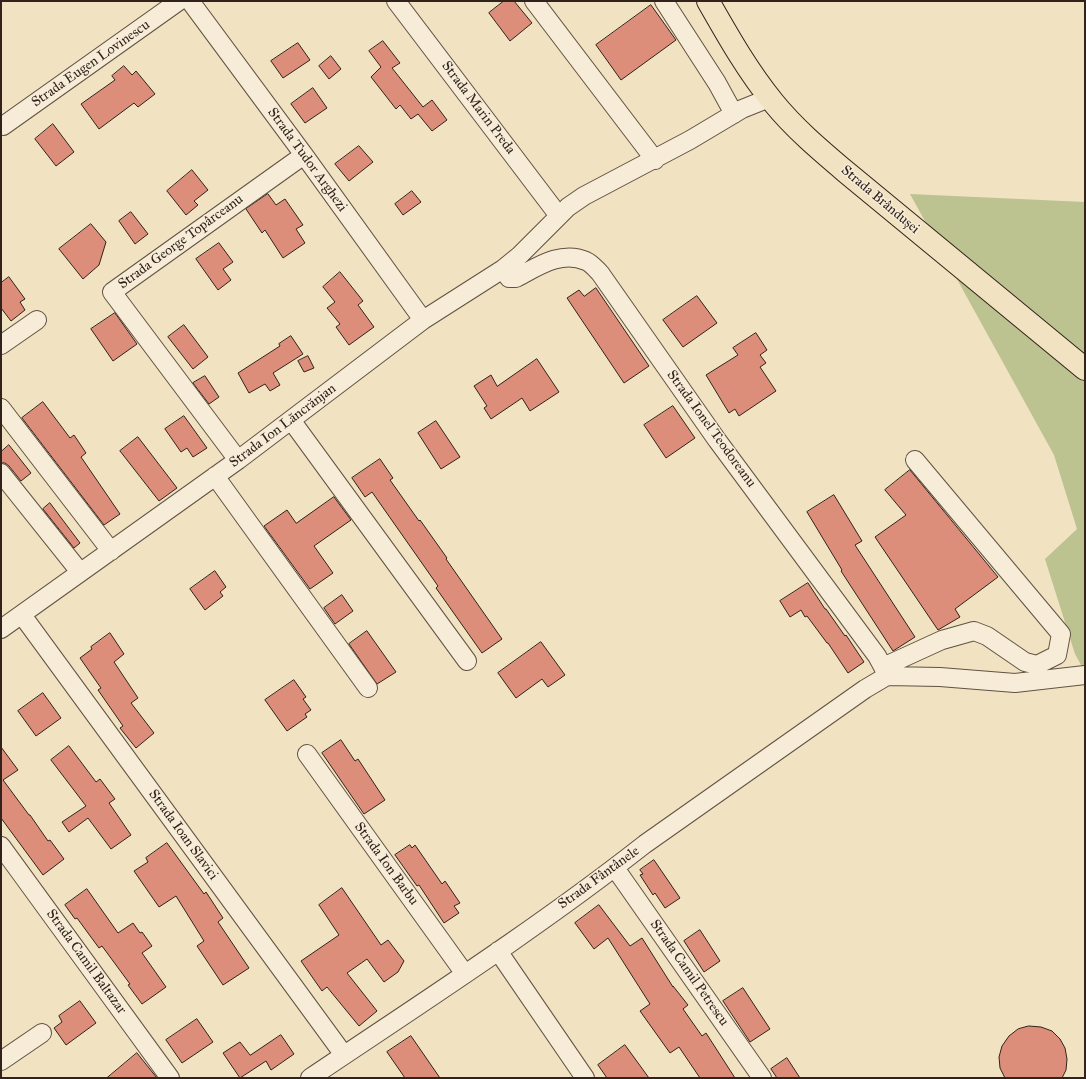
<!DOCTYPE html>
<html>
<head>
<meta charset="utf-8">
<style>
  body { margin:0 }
  #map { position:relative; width:1086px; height:1079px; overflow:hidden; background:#f1e2c1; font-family:"IM FELL Great Primer",serif }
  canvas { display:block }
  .frame { position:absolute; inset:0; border:2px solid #31221b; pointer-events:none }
</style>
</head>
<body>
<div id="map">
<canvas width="1086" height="1079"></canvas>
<div class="frame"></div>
</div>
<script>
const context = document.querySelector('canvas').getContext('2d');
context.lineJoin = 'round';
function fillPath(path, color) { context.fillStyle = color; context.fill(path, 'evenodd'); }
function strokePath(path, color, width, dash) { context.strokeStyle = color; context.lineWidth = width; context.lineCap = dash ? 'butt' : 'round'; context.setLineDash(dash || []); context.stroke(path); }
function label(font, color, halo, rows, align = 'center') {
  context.font = font + ' "IM FELL Great Primer",serif'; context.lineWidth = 3; context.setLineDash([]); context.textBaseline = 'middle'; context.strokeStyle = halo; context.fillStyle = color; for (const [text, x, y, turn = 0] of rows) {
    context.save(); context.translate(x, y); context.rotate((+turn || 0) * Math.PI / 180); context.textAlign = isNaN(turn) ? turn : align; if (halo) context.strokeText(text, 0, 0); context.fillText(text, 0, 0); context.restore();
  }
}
const green = new Path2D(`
  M 910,194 L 1085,202 L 1085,672 L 1075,654 L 1045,559 L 1077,529 L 1054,455 Z`);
const building = new Path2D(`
  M 504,1 L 514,1 L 532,23 L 510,41 L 489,13 Z
  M 651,5 L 676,40 L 621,80 L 596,45 Z
  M 383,41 L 400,63 L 392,68 L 423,107 L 432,100 L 447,120 L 432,131 L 418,114 L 411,119 L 400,105 L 396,109 L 371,77 L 381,67 L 369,51 Z
  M 298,43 L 310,60 L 283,78 L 271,61 Z
  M 331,56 L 341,69 L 329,79 L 319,66 Z
  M 124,66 L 132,75 L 136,71 L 155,94 L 138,107 L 134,103 L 99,129 L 81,104 L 115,80 L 112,76 Z
  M 313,88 L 327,108 L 305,123 L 291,104 Z
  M 53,124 L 74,152 L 56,166 L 35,139 Z
  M 359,146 L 373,162 L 349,181 L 335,164 Z
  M 192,170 L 208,190 L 194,201 L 198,205 L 186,215 L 167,191 Z
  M 412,191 L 421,202 L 403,215 L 395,204 Z
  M 268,194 L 276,205 L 285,199 L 303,225 L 296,229 L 305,243 L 283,258 L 265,230 L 262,233 L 246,209 Z
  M 131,212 L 148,234 L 135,244 L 119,221 Z
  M 91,224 L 106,242 L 99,265 L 83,279 L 59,249 Z
  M 219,243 L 233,262 L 223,269 L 231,280 L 218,290 L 196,259 Z
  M 340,272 L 363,301 L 358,305 L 374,327 L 349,345 L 336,327 L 340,324 L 327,308 L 335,302 L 323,287 Z
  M 9,277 L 25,299 L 20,302 L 25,310 L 11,321 L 1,308 L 1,283 Z
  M 596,288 L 649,366 L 624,383 L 567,298 L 579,290 L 584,296 Z
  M 697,296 L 717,323 L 683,347 L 663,320 Z
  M 115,313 L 137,344 L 113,361 L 91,329 Z
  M 184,325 L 208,357 L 193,369 L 168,337 Z
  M 756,333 L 767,350 L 760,355 L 766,363 L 760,367 L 776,391 L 739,416 L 735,409 L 729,413 L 706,375 L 738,355 L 733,348 Z
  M 291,336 L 303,354 L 273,373 L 280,385 L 270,391 L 265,384 L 249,393 L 238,373 L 280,346 L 279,344 Z
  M 308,356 L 314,368 L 304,372 L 298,361 Z
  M 537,359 L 559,392 L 530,411 L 522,398 L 491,419 L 484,408 L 487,406 L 474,386 L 491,375 L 497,386 Z
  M 205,376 L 219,397 L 209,404 L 193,383 Z
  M 43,402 L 70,438 L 74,435 L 86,453 L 81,457 L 120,514 L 104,525 L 22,418 Z
  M 673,406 L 695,438 L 666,458 L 644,425 Z
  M 184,416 L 207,448 L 193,457 L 187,448 L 181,452 L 165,429 Z
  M 436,421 L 460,457 L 441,469 L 418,433 Z
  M 138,437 L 177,488 L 159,501 L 120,451 Z
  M 9,445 L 31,473 L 21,481 L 9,466 L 5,463 L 1,463 L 1,452 Z
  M 380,459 L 393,478 L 390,480 L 419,521 L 420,520 L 447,558 L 446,559 L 502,639 L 482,653 L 436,588 L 438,586 L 372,492 L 365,497 L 352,478 Z
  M 910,470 L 998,577 L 955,609 L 960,617 L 938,630 L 875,537 L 906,515 L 885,490 Z
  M 834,495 L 862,541 L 855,545 L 915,637 L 893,651 L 841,571 L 842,570 L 807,512 Z
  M 334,497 L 351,520 L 314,546 L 333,573 L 310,589 L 264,526 L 287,510 L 296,523 Z
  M 50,503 L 80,543 L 74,548 L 43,509 Z
  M 215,571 L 226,587 L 220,592 L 223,596 L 205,610 L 190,589 Z
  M 808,583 L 825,609 L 826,609 L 845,636 L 846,635 L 864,662 L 848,673 L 828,643 L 827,643 L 807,616 L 805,617 L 801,610 L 790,617 L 780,601 Z
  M 342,595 L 353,611 L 335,624 L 324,608 Z
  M 367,631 L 396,672 L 377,684 L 349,644 Z
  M 110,633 L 124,654 L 114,662 L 138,698 L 131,703 L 154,733 L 136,748 L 120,728 L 123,726 L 98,690 L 101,688 L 80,658 L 92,649 L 91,647 Z
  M 541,642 L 565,675 L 548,687 L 542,679 L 516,698 L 498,673 Z
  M 294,680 L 306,697 L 303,699 L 311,710 L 305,714 L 307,717 L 287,731 L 265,700 Z
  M 43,693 L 61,718 L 36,736 L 18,711 Z
  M 341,740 L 355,761 L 358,759 L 385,800 L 364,814 L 322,753 Z
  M 69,746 L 96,782 L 100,779 L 115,799 L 109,803 L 131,835 L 111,849 L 88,818 L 69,832 L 62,822 L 86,806 L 51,760 Z
  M 1,747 L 18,770 L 3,780 L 29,815 L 30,815 L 48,841 L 50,840 L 64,859 L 43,875 L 1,818 Z
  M 167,843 L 204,894 L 206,892 L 223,918 L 218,922 L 249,968 L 223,985 L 197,946 L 204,941 L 176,896 L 159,907 L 134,871 L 148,862 L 146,858 Z
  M 410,845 L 412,848 L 415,845 L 442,884 L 445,881 L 460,903 L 454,906 L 459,913 L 444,923 L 419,885 L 417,886 L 395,855 Z
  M 654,860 L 680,898 L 665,908 L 655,893 L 653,895 L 640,875 L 643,874 L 640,870 Z
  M 342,888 L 381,945 L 388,940 L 404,961 L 398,972 L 384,982 L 367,959 L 347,973 L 377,1011 L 359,1026 L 327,987 L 322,991 L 301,961 L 339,935 L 319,905 Z
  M 87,889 L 118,933 L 133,923 L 140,933 L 142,932 L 152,946 L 142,953 L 166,987 L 142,1004 L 128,985 L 130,984 L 102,946 L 99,948 L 77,918 L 75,919 L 65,905 Z
  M 599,905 L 630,946 L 642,938 L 673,987 L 673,986 L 688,1005 L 683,1009 L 702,1036 L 706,1033 L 735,1078 L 700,1078 L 679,1047 L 670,1053 L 640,1011 L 650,1004 L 608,938 L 594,949 L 575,923 Z
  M 700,930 L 720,961 L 704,972 L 684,941 Z
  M 743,988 L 770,1029 L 750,1042 L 723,1001 Z
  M 80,1001 L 96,1023 L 66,1045 L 54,1028 L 62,1022 L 59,1016 Z
  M 197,1019 L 213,1042 L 182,1063 L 166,1040 Z
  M 1029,1026 L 1041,1027 L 1052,1031 L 1060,1039 L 1065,1048 L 1067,1059 L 1066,1070 L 1062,1078 L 1005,1078 L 1000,1068 L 999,1057 L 1002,1046 L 1009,1036 L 1018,1029 Z
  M 281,1035 L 294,1054 L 271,1070 L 266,1061 L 240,1078 L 223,1053 L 240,1042 L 250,1055 Z
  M 411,1036 L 440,1078 L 405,1078 L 387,1052 Z
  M 625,1045 L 649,1078 L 607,1078 L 598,1065 Z
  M 137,1053 L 157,1078 L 107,1078 Z
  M 787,1058 L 800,1078 L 777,1078 L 771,1069 Z`);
const minor = new Path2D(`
  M 190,1 L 304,155 L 423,320
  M 396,1 L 559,216
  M 534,1 L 655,160
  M 664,1 L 717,83 L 734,114
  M 3,126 L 179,1
  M 503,269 L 509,278 L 516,278 C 537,267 561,250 586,261 C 591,263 596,269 600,273 L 717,440 L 877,656 L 883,667 L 887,676
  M 1,345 L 37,320
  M 1,408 L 111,551
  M 291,420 L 467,661
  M 238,460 L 112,292 L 304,155
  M 1,473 L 80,572
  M 215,476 L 368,688
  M 22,615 L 344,1055
  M 1,629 L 238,460 L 423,320 L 503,269 L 519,256 L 568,207 L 584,196 L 690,140 L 742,109 L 762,101 L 769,96
  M 883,667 L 942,640 L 974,631 L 987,636 L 1025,662 L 1037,665 L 1057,655 L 1061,634 L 915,460
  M 887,676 L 940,677 L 1015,683 L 1085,675
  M 307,754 L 465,974
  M 1,846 L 170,1078
  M 615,868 L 762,1078
  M 498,951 L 585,1078
  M 1,1061 L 42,1033
  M 310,1078 C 423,1002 538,928 645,844 L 865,689 L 887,676`);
const major = new Path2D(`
  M 708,1 C 728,36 747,70 773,102 C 794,128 820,150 846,172 L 1085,369`);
const streetNames = [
  ["Strada Eugen Lovinescu",91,64,-35],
  ["Strada Marin Preda",478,108,53],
  ["Strada Tudor Arghezi",307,160,54],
  ["Strada Brândușei",880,200,40],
  ["Strada George Topârceanu",181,242,-36],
  ["Strada Ion Lăncrănjan",283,426,-37],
  ["Strada Ionel Teodoreanu",711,429,54],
  ["Strada Ioan Slavici",183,835,54],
  ["Strada Ion Barbu",386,864,54],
  ["Strada Fântânele",599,878,-36],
  ["Strada Camil Baltazar",86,962,54],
  ["Strada Camil Petrescu",689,973,55]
];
fillPath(green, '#bdc291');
fillPath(building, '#dc8e7b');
strokePath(building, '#31221b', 1);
strokePath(minor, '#615244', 20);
strokePath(major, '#31221b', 24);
strokePath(minor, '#f6ecd7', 18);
strokePath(major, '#f1e2c1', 22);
label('14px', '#31221b', '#f6ecd7', streetNames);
</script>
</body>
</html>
